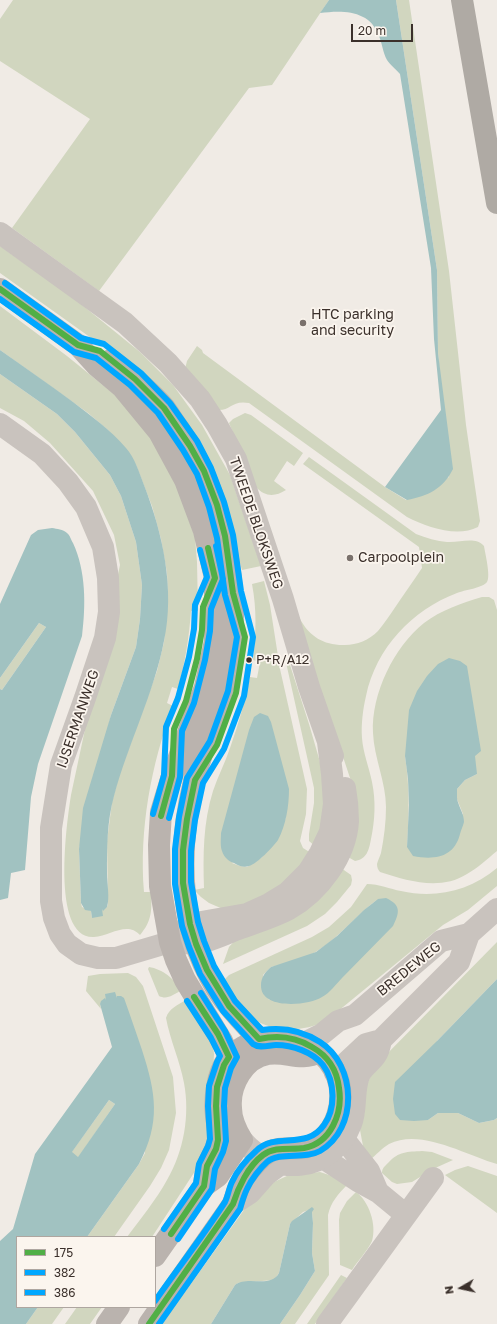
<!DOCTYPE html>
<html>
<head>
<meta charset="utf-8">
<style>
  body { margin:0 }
  #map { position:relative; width:497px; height:1324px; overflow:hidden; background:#f0ebe5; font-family:"Golos Text",sans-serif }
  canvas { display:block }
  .legend { position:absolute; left:16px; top:1236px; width:140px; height:72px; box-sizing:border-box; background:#fbf5ee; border:1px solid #aea6a0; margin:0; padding:5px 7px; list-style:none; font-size:12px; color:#3b302b }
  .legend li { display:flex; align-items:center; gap:8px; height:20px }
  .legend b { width:20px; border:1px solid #aea6a0 }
  .north { position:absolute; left:441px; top:1268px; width:40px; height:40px; -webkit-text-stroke:3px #fbf5ee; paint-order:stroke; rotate:261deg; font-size:11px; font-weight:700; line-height:16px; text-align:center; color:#3b302b }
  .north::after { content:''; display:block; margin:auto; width:14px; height:18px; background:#3b302b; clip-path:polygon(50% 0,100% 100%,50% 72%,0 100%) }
  .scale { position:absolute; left:351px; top:24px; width:62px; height:18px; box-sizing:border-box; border:2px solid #3b302b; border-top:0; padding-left:5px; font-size:12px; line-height:14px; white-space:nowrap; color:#3b302b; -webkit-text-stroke:3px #fbf5ee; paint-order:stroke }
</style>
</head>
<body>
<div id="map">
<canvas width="497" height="1324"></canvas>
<ul class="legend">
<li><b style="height:5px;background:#50af46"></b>175</li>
<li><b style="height:5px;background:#00a7ff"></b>382</li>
<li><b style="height:5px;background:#00a7ff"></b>386</li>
</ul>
<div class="north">N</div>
<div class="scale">20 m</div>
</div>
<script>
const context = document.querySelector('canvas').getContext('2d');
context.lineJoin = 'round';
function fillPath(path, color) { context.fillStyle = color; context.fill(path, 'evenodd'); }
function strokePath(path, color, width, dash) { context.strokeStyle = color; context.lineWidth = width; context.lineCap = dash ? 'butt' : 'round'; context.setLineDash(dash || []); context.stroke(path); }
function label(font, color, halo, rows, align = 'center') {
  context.font = font + ' "Golos Text",sans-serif'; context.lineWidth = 3.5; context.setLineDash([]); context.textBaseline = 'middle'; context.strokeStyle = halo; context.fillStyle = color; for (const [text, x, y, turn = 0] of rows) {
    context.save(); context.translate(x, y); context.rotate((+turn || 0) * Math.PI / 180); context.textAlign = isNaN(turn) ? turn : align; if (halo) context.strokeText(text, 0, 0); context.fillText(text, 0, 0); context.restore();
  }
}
const green = new Path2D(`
  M 13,0 L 329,0 L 272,85 L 249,88 L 99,291 L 12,228 L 90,119 L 0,61 L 0,19 Z
  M 396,0 L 409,0 L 449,271 L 466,425 L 480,521 L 478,527 C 457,538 427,527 407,517 L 249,403 C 232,400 231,410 219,410 L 185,369 L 187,361 L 197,346 L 202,350 L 203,353 L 385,487 L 406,500 L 449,477 L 438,353 L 437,270 Z
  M 0,246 L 76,300 L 140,352 L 173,385 L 202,425 L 230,475 L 261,566 L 242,570 L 234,543 L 108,350 L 0,273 Z
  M 0,306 L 67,356 L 115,395 L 141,424 L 169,465 L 195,537 L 197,562 L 198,611 L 191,611 C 189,638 185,663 178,689 L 172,687 L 167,703 L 173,706 C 151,765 139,829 144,892 L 151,892 C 152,910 152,921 140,935 C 127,921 110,936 94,937 C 50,939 67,821 71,795 L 120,565 L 114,535 L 93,491 L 50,443 L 24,421 L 0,408 L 0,374 L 57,414 L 75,432 L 110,475 L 121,496 L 136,542 L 142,585 L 140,619 L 136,647 L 111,715 L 79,849 L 81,903 L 82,907 L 91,911 L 92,918 L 102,909 L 107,907 L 108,904 L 107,841 L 112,802 L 119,775 L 157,671 L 164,642 L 168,601 L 167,573 L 161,539 L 152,506 L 136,465 L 108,430 L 88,413 L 0,350 Z
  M 245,413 L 251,415 L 303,453 L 294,466 L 287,461 L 274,481 L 286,490 C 275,497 265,497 256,487 L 229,423 L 233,419 Z
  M 309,457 L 416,534 C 426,538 437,541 447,542 C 460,543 475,536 484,546 C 485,553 491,576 487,582 C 483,588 464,590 457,593 C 412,610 376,648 366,696 C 363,709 361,724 362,738 C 363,753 369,767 372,782 C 376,801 375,820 371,839 C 369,850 367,859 355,861 L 348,857 L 354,790 L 283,576 C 295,608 302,646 345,645 C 357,645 369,640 378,631 C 384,624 389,616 394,609 C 403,595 413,582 422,568 L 419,547 L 303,464 Z
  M 264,581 L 270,605 L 280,669 L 307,789 L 306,814 L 300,841 L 303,848 L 311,853 L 303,866 L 265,900 L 223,909 L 209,903 L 201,897 L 194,890 L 204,888 C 203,855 203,823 213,791 C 218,776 225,763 230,748 C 238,725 245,702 250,677 L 257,678 L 260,662 L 253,660 C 256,634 257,610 252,584 ZM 286,817 L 278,839 L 261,858 L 247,867 L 240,866 L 232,863 Z
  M 482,597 L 489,597 L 494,600 L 497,610 L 497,851 C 487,859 478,868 467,874 C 440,891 408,881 380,872 C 378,870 377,867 377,864 C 378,860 380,856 381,853 C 384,838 386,822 386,807 C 386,782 374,758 373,733 C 371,694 394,647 424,623 C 441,610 462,603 482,597 ZM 405,756 L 477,774 L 465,780 L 457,789 L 457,799 L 463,814 L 407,847 C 409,816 410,788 405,756 Z
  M 39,623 L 46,627 L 2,690 L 0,689 L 0,678 Z
  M 285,658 L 290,665 L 309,724 L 322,769 L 325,811 L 316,847 L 309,841 L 309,834 L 314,803 L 314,788 Z
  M 341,868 L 351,875 L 352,880 L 351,885 L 337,902 L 325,914 L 307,926 L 223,964 L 229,947 L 237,938 Z
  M 497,868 L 497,886 L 468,910 L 443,925 L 326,1021 C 295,1036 256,1031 235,1002 C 230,995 228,987 224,980 L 229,975 L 312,937 L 329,927 L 351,907 L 367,884 C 379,884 390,889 401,891 C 435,899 470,891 497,868 ZM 378,899 L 269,1000 L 263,975 L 271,967 C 281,965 309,957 317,951 C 340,937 356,915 378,899 Z
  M 497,942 L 497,979 L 437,1041 L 428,1120 L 438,1113 L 458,1113 L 479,1123 L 494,1120 L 497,1118 L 497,1164 C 465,1155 421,1128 389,1144 C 382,1148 376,1155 370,1160 L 363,1146 L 360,1130 L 367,1084 L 372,1073 L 379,1062 Z
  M 149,967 C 162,969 176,979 180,991 C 173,995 167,1000 159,996 L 148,969 Z
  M 128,973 L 136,977 L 143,986 L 173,1077 L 176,1113 L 169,1150 L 161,1168 L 150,1186 L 114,1237 L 87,1237 L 139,1164 L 145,1153 L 117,998 L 105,1000 L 100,1004 L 101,1009 L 86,991 L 88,976 L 100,974 Z
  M 186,1000 L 213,1046 L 214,1054 L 210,1128 L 203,1159 L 152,1237 L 127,1237 C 141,1218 156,1200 167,1180 C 184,1151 190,1115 184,1083 C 180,1061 170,1040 166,1018 C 169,1008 178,1005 186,1000 Z
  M 109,1100 L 115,1104 L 78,1158 L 71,1153 Z
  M 422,1151 L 432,1152 L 453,1160 L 433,1169 L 412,1182 L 397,1184 L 392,1182 L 382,1173 C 382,1168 385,1166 388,1163 C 399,1151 407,1152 422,1151 Z
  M 468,1166 L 497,1176 L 497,1213 L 445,1175 L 455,1170 Z
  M 320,1172 L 332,1176 L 348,1184 C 338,1194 331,1202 328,1215 L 329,1275 L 295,1324 L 280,1324 L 300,1295 L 315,1271 L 312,1253 L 313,1223 L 312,1212 L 309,1210 L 303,1212 L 290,1224 L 279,1273 L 274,1280 L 238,1283 L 235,1285 L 211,1324 L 162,1324 L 249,1203 L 274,1182 L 289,1175 Z
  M 356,1192 C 369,1201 377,1225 372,1241 C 368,1250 357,1262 352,1270 L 340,1265 L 339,1220 L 340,1213 L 347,1201 Z
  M 341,1275 L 347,1278 L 315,1324 L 307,1324 Z
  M 38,1307 L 64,1307 L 52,1324 L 26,1324 Z
  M 77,1307 L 102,1307 L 90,1324 L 65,1324 Z`);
const water = new Path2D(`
  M 329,0 L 396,0 L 437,270 L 438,353 L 453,469 C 443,489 428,496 407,500 L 385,487 L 441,410 L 434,339 L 431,268 L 400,74 C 396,69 390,65 387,60 C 383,53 382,43 379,36 C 370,10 343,10 320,13 Z
  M 0,350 C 24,367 49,384 73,402 C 91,416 111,430 126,448 C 135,458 139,472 144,485 C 163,534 175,589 164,641 C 154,693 128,744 114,796 C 107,821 107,847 107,873 C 107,883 110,898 107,907 L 103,911 L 102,909 L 103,916 L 92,918 L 91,911 L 85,910 L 81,903 L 79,849 L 83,808 L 111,715 L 136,647 L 140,619 L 142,585 L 136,542 L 121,496 L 110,475 L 75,432 L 57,414 L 0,374 Z
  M 52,528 C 57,529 63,529 67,533 C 70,535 71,540 73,543 C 86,571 86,605 82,636 L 38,764 L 31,797 L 25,870 L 11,873 L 8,898 L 0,900 L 0,689 L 2,690 L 46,627 L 39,623 L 0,678 L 0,604 L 31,535 L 38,530 Z
  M 449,658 L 460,661 L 467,666 L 481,751 L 475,756 L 477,774 L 465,780 L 457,789 C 457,792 457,795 457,798 C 458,806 464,813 464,822 C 463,826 461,830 460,834 C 454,858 434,860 413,856 L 407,847 L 409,805 L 408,779 L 405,756 L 409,710 L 417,691 L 427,676 L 438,664 Z
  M 260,713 L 268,716 L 271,722 L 289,789 C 289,806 286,825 278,840 C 273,847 257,864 249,866 C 244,868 239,866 234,863 C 228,861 224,857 222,851 C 220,846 221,838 221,833 L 249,730 L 254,717 Z
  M 386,898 C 401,905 400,912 393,926 C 376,943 359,961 342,978 C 336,984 330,993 322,997 C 308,1006 260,1010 261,985 C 261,978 265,972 271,967 L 316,952 L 337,936 L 364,910 L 378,899 Z
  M 497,979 L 497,1118 L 494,1120 L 479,1123 L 458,1113 L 438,1113 L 428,1120 L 414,1121 L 400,1120 L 395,1114 L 393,1099 L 395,1082 L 437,1041 Z
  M 115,992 L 117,998 L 117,996 L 121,996 L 124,998 C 130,1015 136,1032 142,1050 C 156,1093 161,1122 139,1164 L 87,1237 L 17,1237 L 17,1307 L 38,1307 L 26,1324 L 0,1324 L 0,1241 L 13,1229 L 35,1154 L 112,1047 L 100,1004 L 101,1001 L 105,998 L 106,1000 L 105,994 ZM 109,1100 L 115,1104 L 78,1157 L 72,1152 Z
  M 312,1207 L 314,1209 L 312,1212 L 313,1223 L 312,1253 L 315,1271 L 300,1295 L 280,1324 L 211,1324 L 235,1285 C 248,1275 270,1289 279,1273 L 290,1224 L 292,1221 Z`);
const minor = new Path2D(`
  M 0,233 L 125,323 L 168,363 L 200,399 L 217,425 L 236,459 L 283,599 L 309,687 L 333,756
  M 0,424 L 42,454 L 68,482 L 86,507 L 103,547 L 108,578 L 109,612 L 105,638 L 85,698 L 61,765 L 51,828 L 51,901 L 54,918 L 60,934 L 67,944 L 81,954 L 98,958 L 116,958 L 170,942 L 190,924 L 247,914 L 269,904 L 287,893 L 308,872 L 320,853 L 330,832 L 334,804 L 332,774 L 328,742
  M 177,942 C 183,943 189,944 195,944 C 204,944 230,932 241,928 C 257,922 274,917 289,909 C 319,892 346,856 348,821 C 348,810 347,799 345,788
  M 344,1139 L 369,1171 L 378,1192
  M 323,1158 L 358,1181 L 378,1192 L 406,1215
  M 327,1324 L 433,1178`);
const tertiary = new Path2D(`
  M 304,1043 L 322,1034 L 338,1021 L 355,1015 L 441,941 L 469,934
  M 335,1073 L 366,1044 L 377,1041
  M 242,1140 C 274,1178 332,1173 351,1124 C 357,1109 353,1091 359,1076 C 362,1067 371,1063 376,1055 C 379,1051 380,1045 381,1040 L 459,962 L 469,934 L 497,909
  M 233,1204 L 250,1193 L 266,1175 L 281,1164`);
const secondary = new Path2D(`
  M 0,289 L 78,345 L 97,366 L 122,387 L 159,432 L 185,480 L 204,531 L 215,578 L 215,641 L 205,687 L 172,776 L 161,812 L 159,845 L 160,886 L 170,942 L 176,960 L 185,980 L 222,1041 L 238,1077
  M 111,360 C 129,374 148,389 164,407 C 169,414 174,422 179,429 C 208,472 221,513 229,564 C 233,590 234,617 232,643 C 227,690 206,735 194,781 C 176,855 178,935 224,1000 C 235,1014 247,1027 259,1039
  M 155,1256 L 204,1186 L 218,1176 L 242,1140 C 236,1130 231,1120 231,1108 C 229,1085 244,1058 268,1054 C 288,1051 299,1062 320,1052
  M 107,1324 L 119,1307
  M 149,1324 L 233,1204 C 235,1198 237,1192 239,1186 C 244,1176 261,1155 271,1151 C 281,1147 291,1149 301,1148 C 319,1147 332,1131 337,1116 C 356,1058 291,1018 243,1047 C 238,1050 230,1054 227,1060 C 217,1074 214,1099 216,1116 C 217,1124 219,1132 218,1140 C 217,1149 211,1156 208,1165 C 205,1171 205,1179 204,1186`);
const motorway = new Path2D(`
  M 462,0 L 497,203`);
const bus1 = new Path2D(`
  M 0,289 L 78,345 L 100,351 L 135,379 L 164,408 L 190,446 L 204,471 L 217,505 L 225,536 L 233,593 L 245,637 L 236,693 L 217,745 L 195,780 L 187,819 L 183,850 L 183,883 L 190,924 L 196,944 L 207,970 L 229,1006 L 259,1039 C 277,1035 296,1037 312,1047 C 328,1056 337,1070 339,1088 C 343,1113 331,1143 304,1148 C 291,1150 275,1146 263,1155 C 248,1166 238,1188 233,1204 L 149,1324
  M 161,816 L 172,776 L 174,729 L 186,701 L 197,659 L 202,630 L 203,607 L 215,578 L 208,548
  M 171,1234 L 204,1186 L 207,1166 L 216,1149 L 218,1140 L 216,1106 L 217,1087 L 224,1065 L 229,1057 L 218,1034 L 194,997`);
const bus2 = new Path2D(`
  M 0,299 L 74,352 L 96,358 L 130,385 L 158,413 L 183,450 L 197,474 L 209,507 L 217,538 L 225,595 L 237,637 L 228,691 L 210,741 L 187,778 L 179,817 L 175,849 L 175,884 L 182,926 L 189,947 L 200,974 L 223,1011 L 253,1044 C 260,1049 269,1045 276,1045 C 292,1045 313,1052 323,1065 C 335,1081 336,1109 324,1125 C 306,1151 276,1131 256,1151 C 247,1159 237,1171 232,1182 C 229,1188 228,1196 225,1202 C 203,1236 178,1268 155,1301
  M 169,818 L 180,777 L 182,731 L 194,703 L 205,660 L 210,631 L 211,609 L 223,579 L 216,546
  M 178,1239 L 212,1189 L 215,1169 L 223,1152 L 226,1141 L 224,1106 L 225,1088 L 231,1068 L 237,1057 L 225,1031 L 201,993`);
const bus3 = new Path2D(`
  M 5,283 L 81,338 L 104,344 L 141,373 L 170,403 L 197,441 L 211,468 L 224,502 L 233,535 L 241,591 L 253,637 L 244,696 L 224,749 L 203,783 L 195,820 L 191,851 L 191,882 L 198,922 L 204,941 L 214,966 L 235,1001 L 262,1030 C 282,1027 303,1031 320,1042 C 356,1065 359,1128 320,1151 C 304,1160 280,1151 267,1162 C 260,1168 251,1180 247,1189 C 244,1195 242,1202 240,1209 L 159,1324
  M 153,814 L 164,775 L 166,727 L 178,698 L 189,657 L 194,629 L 195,605 L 207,577 L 200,550
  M 164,1229 L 196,1183 L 199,1164 L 208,1146 L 210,1139 L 208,1106 L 209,1086 L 217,1062 L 220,1056 L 211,1038 L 187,1001`);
const markers = [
  [303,323,4,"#7a716c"],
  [350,558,4,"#7a716c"],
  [249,660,3.5,"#3b302b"]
];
const busNames = [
  ["P+R/A12",256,660]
];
const poiNames = [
  ["HTC parking",311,315],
  ["and security",311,331],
  ["Carpoolplein",358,558]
];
const streetNames = [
  ["TWEEDE BLOKSWEG",256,523,71],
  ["IJSERMANWEG",78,719,-71],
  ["BREDEWEG",409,969,-39]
];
fillPath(green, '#d1d6bf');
fillPath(water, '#a1c2c1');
strokePath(minor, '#c9c3be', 22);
strokePath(tertiary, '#c9c3be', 22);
strokePath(secondary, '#bab3ae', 22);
strokePath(motorway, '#afaaa4', 22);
strokePath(bus1, '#50af46', 6);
strokePath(bus2, '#00a7ff', 6);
strokePath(bus3, '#00a7ff', 6);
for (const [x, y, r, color] of markers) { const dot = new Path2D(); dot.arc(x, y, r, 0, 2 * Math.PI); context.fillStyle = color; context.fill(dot); strokePath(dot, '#fbf5ee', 1.5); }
label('13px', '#3b302b', '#fbf5ee', busNames, 'left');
label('14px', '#3b302b', '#fbf5ee', poiNames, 'left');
label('14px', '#3b302b', '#fbf5ee', streetNames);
</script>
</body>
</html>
